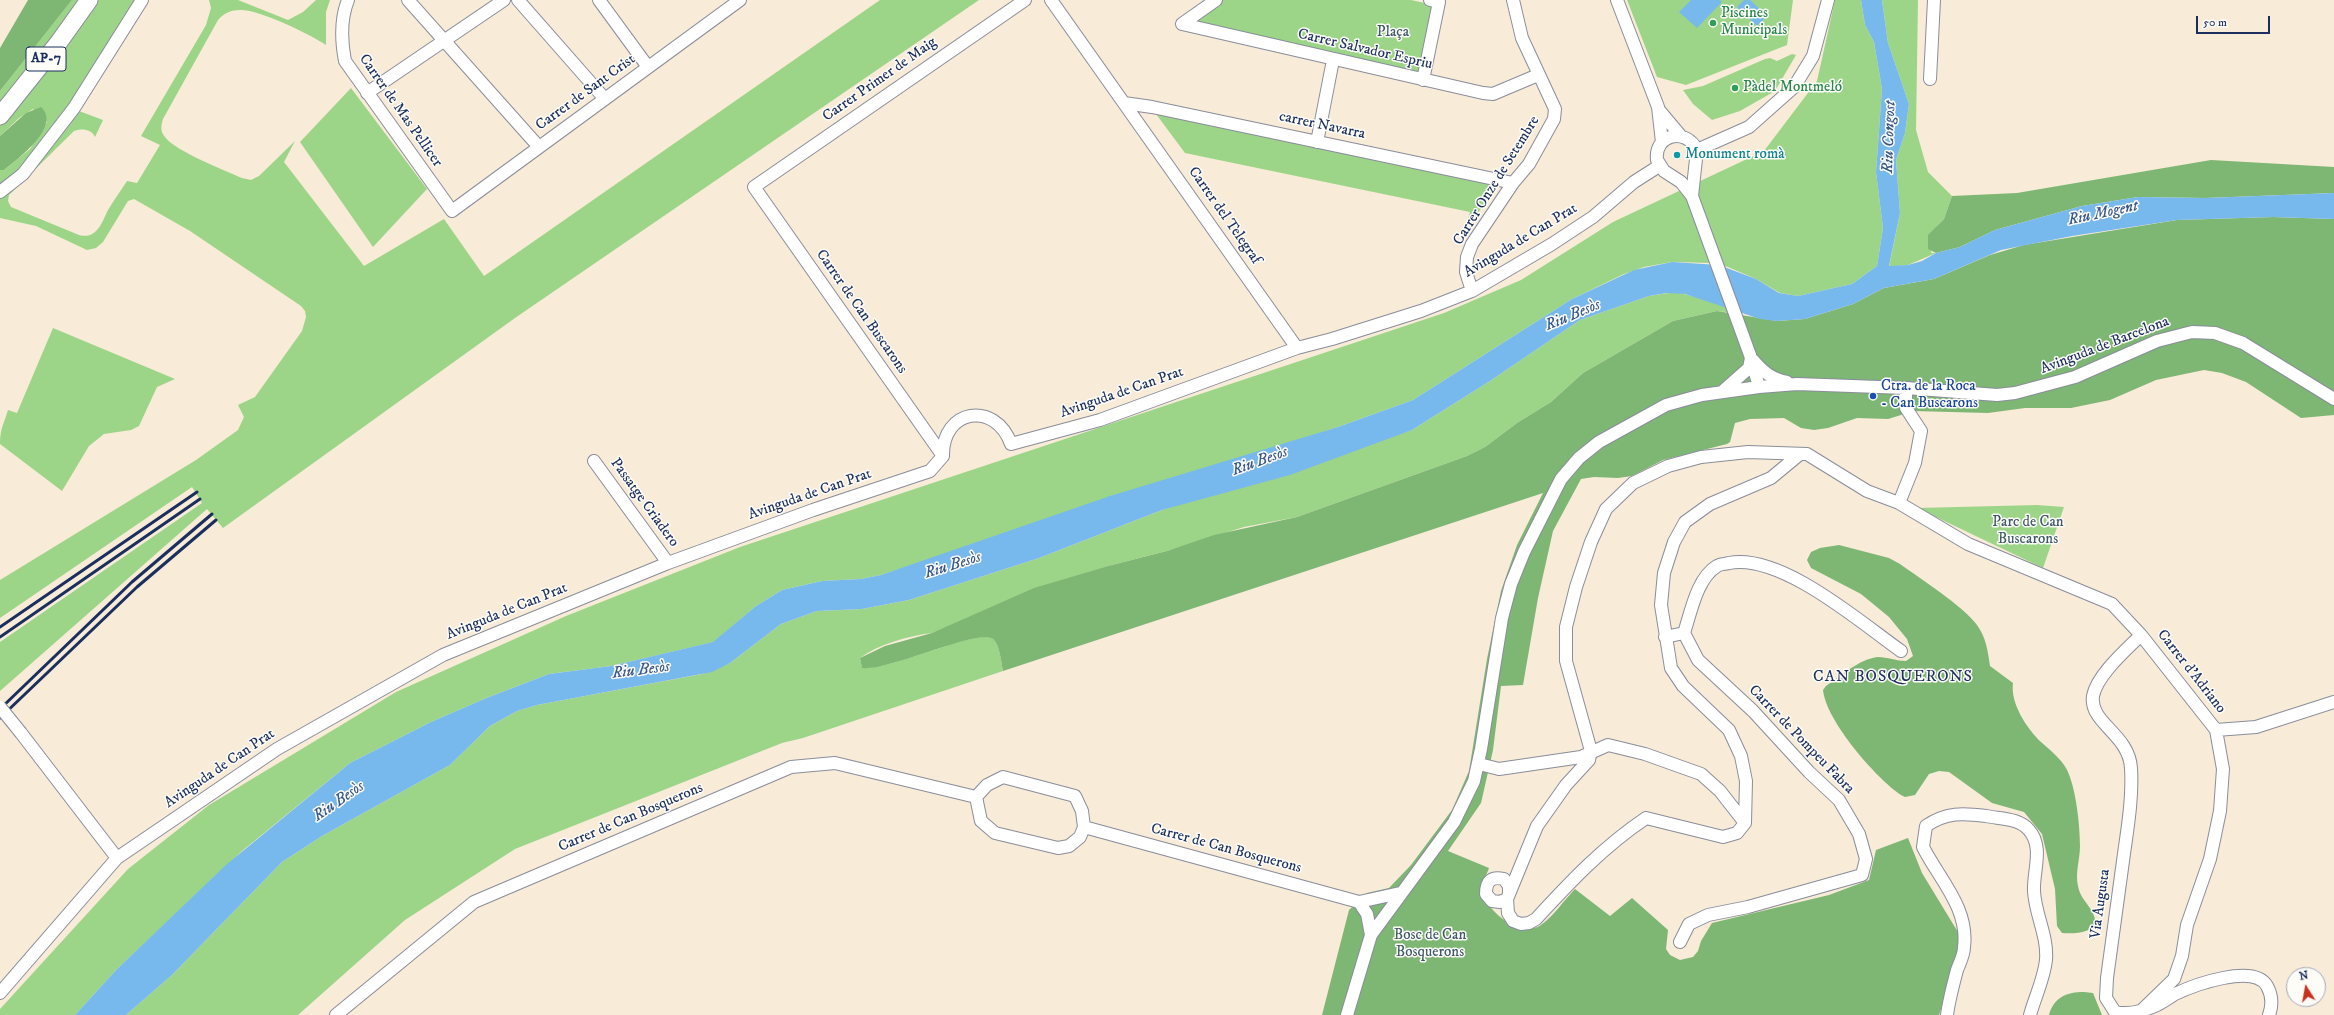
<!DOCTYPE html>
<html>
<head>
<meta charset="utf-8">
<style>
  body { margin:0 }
  #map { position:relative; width:2334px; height:1015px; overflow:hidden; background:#f8ebd8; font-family:"IM FELL DW Pica",serif }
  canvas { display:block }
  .north { position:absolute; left:2286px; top:967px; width:40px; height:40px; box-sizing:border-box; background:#fdfcf7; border:1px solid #a3aaba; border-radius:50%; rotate:349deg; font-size:11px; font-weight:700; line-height:16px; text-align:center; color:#1b2f5e }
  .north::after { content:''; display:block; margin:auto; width:14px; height:18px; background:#c8321e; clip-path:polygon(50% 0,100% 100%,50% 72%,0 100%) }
  .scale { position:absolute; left:2196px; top:16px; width:74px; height:18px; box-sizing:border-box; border:2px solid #1b2f5e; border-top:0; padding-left:5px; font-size:12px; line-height:14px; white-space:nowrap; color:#1b2f5e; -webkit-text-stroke:3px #fdfcf7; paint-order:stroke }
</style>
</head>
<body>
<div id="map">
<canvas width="2334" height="1015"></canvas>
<div class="north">N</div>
<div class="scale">50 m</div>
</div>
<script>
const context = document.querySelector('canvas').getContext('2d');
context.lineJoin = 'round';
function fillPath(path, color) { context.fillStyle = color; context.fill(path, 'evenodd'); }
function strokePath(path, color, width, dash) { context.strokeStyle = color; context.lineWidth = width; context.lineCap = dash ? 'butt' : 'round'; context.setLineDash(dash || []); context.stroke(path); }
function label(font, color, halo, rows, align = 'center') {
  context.font = font + ' "IM FELL DW Pica",serif'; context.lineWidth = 3; context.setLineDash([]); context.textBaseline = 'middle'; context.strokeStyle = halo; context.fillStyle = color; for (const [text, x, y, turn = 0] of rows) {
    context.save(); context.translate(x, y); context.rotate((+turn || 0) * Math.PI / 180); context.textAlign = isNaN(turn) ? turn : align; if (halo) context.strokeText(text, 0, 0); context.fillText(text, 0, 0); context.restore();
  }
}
const green = new Path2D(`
  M 72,0 L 148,0 L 79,111 L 103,120 L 95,137 C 92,129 81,128 74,131 L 9,195 L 8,201 L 11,207 L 79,235 C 97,240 102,222 108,210 C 114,200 121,190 127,181 L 137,183 L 160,145 L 141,136 L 206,25 L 211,8 L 209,0 L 238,0 L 288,20 L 303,12 L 316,0 L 330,0 L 326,12 L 326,45 C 310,34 258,9 240,10 C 231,10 224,13 218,20 L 163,119 C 161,126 160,131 165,137 C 175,151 224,170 242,178 L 251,180 L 259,176 L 295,141 L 284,162 L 364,266 L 444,219 L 484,276 L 880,0 L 979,0 L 515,318 L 223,528 L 207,509 L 0,691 L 0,642 L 202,503 L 192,487 L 0,618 L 0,580 L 196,460 L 238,430 L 244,417 L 238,405 L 255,397 L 302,331 L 306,317 L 305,311 L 301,306 L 190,231 L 134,199 L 128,201 L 103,242 L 96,248 L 87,250 L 36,226 L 0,218 L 0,170 L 4,170 L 30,149 L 47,122 L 33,109 L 19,118 L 0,136 L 0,91 Z
  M 1223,0 L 1411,0 L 1434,5 L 1419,73 L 1193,21 Z
  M 1627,0 L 1793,0 L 1787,45 L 1686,85 L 1657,77 Z
  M 1835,0 L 1861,0 L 1865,25 L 1874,42 L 1882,89 L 1876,172 L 1883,228 L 1877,266 L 1852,284 L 1798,296 L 1780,293 L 1756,279 L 1728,267 L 1710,263 L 1672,262 L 1644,267 L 1624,274 L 1572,299 L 1413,400 L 1338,427 L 881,575 L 861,579 L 822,581 L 782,590 L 756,606 L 714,642 L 611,666 L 549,674 L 484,699 L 431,722 L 350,763 L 242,851 L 117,969 L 75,1015 L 0,1015 L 0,1009 L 128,869 L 209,805 L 396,692 L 566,616 L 740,547 L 1444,313 L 1521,280 L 1613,222 L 1764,151 L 1817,81 Z
  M 1882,0 L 1918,0 L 1916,130 L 1928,172 L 1952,196 L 1944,219 L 1937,226 L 1931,253 L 1936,253 L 1908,265 L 1889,267 L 1900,213 L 1896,160 L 1905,133 L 1909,104 L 1888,43 Z
  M 1792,54 L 1796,55 L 1775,91 L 1740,111 L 1712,120 L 1693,104 L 1683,90 L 1703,86 L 1765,59 L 1770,58 L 1777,61 Z
  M 351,88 L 427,189 L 373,247 L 300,142 Z
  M 1160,113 L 1491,184 L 1495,190 L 1465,230 L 1470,212 L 1185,153 L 1156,114 Z
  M 1675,292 L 1709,300 L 1741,314 L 1717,311 L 1673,321 L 1583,373 L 1551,402 L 1517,423 L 1485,447 L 1467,456 L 1297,517 L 1244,527 L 1167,551 L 1112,565 L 932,633 C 908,636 879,644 860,658 L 862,667 C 890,672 978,627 993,639 C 1000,645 1001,662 1003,671 L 803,738 L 782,743 L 515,849 L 405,920 L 298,1015 L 126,1015 L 172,975 L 282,862 L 322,836 L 450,765 L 490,726 L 517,711 L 537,705 L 702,674 L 730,663 L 781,624 L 817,611 L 862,609 L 909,600 L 1039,558 L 1162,510 L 1412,430 L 1490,381 L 1580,320 L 1649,296 Z
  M 53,328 L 175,379 L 157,387 L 139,426 L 131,430 L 104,434 L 89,446 L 62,491 L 0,444 C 0,428 4,424 8,410 L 17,413 Z
  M 2037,505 L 2064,507 L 2043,568 L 1917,508 Z`);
const forest = new Path2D(`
  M 28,0 L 72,0 L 0,91 L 0,48 Z
  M 41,107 C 62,126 18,159 4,170 L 0,170 L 0,136 L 26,113 Z
  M 2211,160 L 2334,167 L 2334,193 L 2206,198 L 2138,197 L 2082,206 L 1995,230 L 1960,247 L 1936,253 L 1928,249 L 1928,235 L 1944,219 L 1952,196 L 2017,193 Z
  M 2273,217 L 2334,219 L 2334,415 L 2301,418 L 2246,382 L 2222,373 L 2204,370 L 2156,380 L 2110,400 L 2071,408 L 2025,408 L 1988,413 L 1914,411 L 1888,419 L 1857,418 L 1828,428 L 1814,430 L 1801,428 L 1784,418 L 1750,419 L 1735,423 L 1730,442 L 1727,444 L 1663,460 L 1632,476 L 1618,478 L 1594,477 L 1581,479 L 1553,531 L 1538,598 L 1523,685 L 1501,686 L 1493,750 L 1481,803 L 1448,851 L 1489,868 C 1487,874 1481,885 1482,891 C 1486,911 1521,939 1541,925 C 1553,917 1564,900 1575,889 L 1610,916 L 1632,898 L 1668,930 L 1666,949 L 1670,955 L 1680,960 L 1693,957 L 1698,951 L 1701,941 L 1712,923 L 1829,895 L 1869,880 L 1876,850 L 1908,838 L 1922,873 L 1964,942 L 1939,1015 L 1322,1015 L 1349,910 L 1367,893 L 1389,888 L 1411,865 L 1452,810 L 1469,771 L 1487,659 L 1501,591 L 1517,545 L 1543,493 L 1003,671 C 1001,662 1000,645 993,639 C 978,628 890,671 862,668 L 860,658 L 885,646 L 932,633 L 1034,588 L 1112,565 L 1167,551 L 1214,535 L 1297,517 L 1467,456 L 1485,447 L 1517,423 L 1551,402 L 1583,373 L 1673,321 L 1717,311 L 1777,321 L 1805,319 L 1853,304 L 1884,288 L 1934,279 L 1990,255 L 2024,245 L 2177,220 Z
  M 1839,545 L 1889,558 L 1900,564 C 1921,579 1963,606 1977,625 C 1986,637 1988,652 1990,666 L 2013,683 C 2010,703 2027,729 2041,742 C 2050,750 2060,758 2066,768 C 2076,786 2080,826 2080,846 C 2080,859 2075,873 2078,886 C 2081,903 2095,906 2096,926 C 2085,933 2075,934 2062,933 L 2057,926 L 2055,889 L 2042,834 L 2024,812 L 1992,803 L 1949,772 L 1939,771 L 1929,774 L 1915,795 L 1905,797 L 1901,795 C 1876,778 1826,721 1823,690 L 1826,686 C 1841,676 1859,659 1878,657 C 1887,657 1897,661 1906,661 L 1913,656 L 1907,639 L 1889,617 L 1861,594 L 1811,568 L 1807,560 L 1811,552 L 1820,548 Z
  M 2084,992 L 2093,993 L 2102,1015 L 2049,1015 C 2054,997 2067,992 2084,992 Z`);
const water = new Path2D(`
  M 1691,0 L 1720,0 L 1722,2 L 1697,28 L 1679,12 Z
  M 1744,0 L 1750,0 L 1767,16 L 1757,26 L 1737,7 Z
  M 1861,0 L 1882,0 L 1888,43 L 1909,104 L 1905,133 L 1896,160 L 1900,213 L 1889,266 L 1908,265 L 1922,261 L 1936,253 L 1960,247 L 1995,230 L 2082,206 L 2138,197 L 2206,198 L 2334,193 L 2334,219 L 2273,217 L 2177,220 L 2072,236 L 2001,250 L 1934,279 L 1884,288 L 1853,304 L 1805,319 L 1777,321 L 1760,319 L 1685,294 L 1667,293 L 1649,296 L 1580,320 L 1490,381 L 1412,430 L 1290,475 L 1162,510 L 1039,558 L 909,600 L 862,609 L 817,611 L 781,624 L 730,663 L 712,672 L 537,705 L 517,711 L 490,726 L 450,765 L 322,836 L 282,862 L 172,975 L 126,1015 L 75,1015 L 117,969 L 227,864 L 350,763 L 431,722 L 484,699 L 549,674 L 611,666 L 713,642 L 756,606 L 782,590 L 822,581 L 861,579 L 881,575 L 1110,496 L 1338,427 L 1413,400 L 1572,299 L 1634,270 L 1672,262 L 1719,265 L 1756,279 L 1779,293 L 1798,296 L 1852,284 L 1877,266 L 1883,228 L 1876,172 L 1882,89 L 1874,42 L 1865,25 Z`);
const minor = new Path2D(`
  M 348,0 C 340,20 341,40 345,61 L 452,211 L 740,0
  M 408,0 L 539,147
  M 518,0 L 605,99
  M 599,0 L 648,67
  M 1051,0 L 1297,348
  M 1617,0 L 1658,107 L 1662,142
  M 1182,24 L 1483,93 L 1493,94 L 1538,75
  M 1182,24 L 1216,0
  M 1930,79 L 1934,0
  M 1423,80 L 1439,2 L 1430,0
  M 367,93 L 504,0
  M 1124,103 L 1152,107 L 1513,183
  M 1659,110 L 1680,135
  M 1317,142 L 1333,60
  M 1697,150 L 1749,127 L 1794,87 L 1813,56 L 1828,0
  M 0,192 L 23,174 L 74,108 L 142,0
  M 1692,196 L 1697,150 C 1686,127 1654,134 1657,160 L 1664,171 L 1681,182 L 1692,196 L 1750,355 L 1759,387
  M 1472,291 L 1466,272 L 1467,257 L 1472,244 L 1513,183 L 1529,164 L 1554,119 L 1555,109 L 1522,38 L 1513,0
  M 1753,360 C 1763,372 1772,379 1787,382
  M 1723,391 L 1749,368 L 1751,358
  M 943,456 L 754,187 L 1025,0
  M 594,461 L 668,563
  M 1899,503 L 1915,463 L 1921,431 L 1906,408 L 1906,388
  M 2141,635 C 2126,650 2097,675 2093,696 C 2089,723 2129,734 2131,768 C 2133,799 2127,831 2123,861 C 2118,900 2112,939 2107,978 L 2106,998 L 2115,1012 C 2129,1015 2144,1011 2157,1005 C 2163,1002 2169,998 2175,994 C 2194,985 2254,963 2267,986 C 2272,995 2273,1004 2269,1015
  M 1665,637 L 1684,633 C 1691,612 1697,578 1717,566 C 1720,564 1726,564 1729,563 C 1781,553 1860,622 1901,651
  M 2216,730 L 2256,727 L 2334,702
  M 21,733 L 117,858
  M 1479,764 L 1499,769 L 1581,757 L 1608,745 L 1645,754 L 1701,774 L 1720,791 L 1745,823
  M 1003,777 L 1075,796 L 1082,811 L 1084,827 L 1080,837 L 1069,846 L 1058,848 L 995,833 L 981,821 L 976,797 L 987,785 Z
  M 1745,823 L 1737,833 L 1723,837 L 1646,818 C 1603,847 1571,881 1536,919 L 1529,923 L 1521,924 L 1513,921 L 1508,913 L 1507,899 L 1537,826 L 1566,785 L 1589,760 L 1591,751 L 1566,661 L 1566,627 L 1576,587 L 1591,542 L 1606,509 L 1633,483 L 1668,466 L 1701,457 L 1748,452 L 1807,454 L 1867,491 L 1899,503 L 1968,544 L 2112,604 L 2141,635 L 2216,730 L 2223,769 L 2220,811 L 2210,859 L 2187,925 L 2182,956 L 2174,979 L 2141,1011
  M 1745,823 L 1746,781 L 1741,756 L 1729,730 L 1683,686 L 1671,668 L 1661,605 L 1664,573 L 1674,542 L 1685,522 L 1710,504 L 1771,478 L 1800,454
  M 1084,827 L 1359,902 L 1400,893
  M 1507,899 L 1500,902 L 1492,901 L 1486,894 C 1486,881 1491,876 1504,879 L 1509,886 L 1509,894
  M 1359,902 L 1367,914 L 1371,935
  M 1680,942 L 1689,924 L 1708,915 L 1748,907 L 1862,875 L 1866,859 L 1859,834 L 1839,800 L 1809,772 L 1753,711 L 1698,660 L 1684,633
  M 0,993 L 117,858 L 277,749 L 443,655 L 668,563 L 813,510 L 930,471 L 943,456 C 942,409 995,400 1011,444 L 1100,420 L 1297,348 L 1332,339 L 1421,311 L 1472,291 L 1552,244 L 1593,217 L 1634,182 L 1659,166
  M 336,1015 L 474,902 L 791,767 L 835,763 L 976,797
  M 1347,1015 L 1371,935 L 1454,822 L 1474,781 L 1481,749 L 1502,618 L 1511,584 L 1524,552 L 1561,479 L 1579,458 L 1599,442 L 1666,405 L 1702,395 L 1759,387 L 1797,384 L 1906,388 L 1997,395 L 2015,393 L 2075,377 L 2157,341 L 2192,332 L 2215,333 L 2243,343 L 2334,399
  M 1947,1015 C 1949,1000 1953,985 1957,970 C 1960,962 1964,955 1964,947 C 1969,908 1939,879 1923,847 L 1926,826 C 1946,812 1963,813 1986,816 C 2001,819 2019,818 2029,830 C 2044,847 2033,871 2034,891 C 2035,914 2048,936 2046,960 C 2044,979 2035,997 2030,1015`);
const highway = new Path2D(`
  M 0,116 L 59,42 L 89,0`);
const rail = new Path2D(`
  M 0,627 L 197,492
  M 0,637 L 200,499
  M 0,709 L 132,582 L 212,514
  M 0,718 L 137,587 L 216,520`);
const minorBridge = new Path2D(`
  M 0,707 L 21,733`);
const markers = [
  [1713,23,4,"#2e9e5b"],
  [1735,88,4,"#2e9e5b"],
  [1677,155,4,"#0f9aa8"],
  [1873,396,4,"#1a4fb4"]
];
const shields = [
  [46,59,40]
];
const shieldNames = [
  ["AP-7",46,59]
];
const leisureNames = [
  ["Piscines",1721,14],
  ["Municipals",1721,31],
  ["Pàdel Montmeló",1743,88]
];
const parkNames = [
  ["Plaça",1393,33],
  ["Parc de Can",2028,523],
  ["Buscarons",2028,540],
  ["Bosc de Can",1430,936],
  ["Bosquerons",1430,953]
];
const streetNames = [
  ["Carrer Salvador Espriu",1365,50,13],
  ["Carrer Primer de Maig",880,80,-35],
  ["Carrer de Sant Crist",586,93,-36],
  ["Carrer de Mas Pellicer",400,111,55],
  ["carrer Navarra",1322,126,12],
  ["Carrer Onze de Setembre",1497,181,-58],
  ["Carrer del Telegraf",1224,216,55],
  ["Avinguda de Can Prat",1521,241,-31],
  ["Carrer de Can Buscarons",861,312,55],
  ["Avinguda de Barcelona",2105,346,-21],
  ["Avinguda de Can Prat",1122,393,-19],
  ["Avinguda de Can Prat",810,495,-19],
  ["Passatge Criadero",644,503,54],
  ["Avinguda de Can Prat",507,612,-22],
  ["Carrer d'Adriano",2191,672,52],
  ["Carrer de Pompeu Fabra",1801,740,46],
  ["Avinguda de Can Prat",220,769,-34],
  ["Carrer de Can Bosquerons",631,818,-23],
  ["Carrer de Can Bosquerons",1226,849,15],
  ["Via Augusta",2101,904,-82]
];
const cultureNames = [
  ["Monument romà",1685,155]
];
const transitNames = [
  ["Ctra. de la Roca",1881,387],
  ["- Can Buscarons",1881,404]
];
const waterNames = [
  ["Riu Congost",1890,137,-88],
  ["Riu Mogent",2103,214,-12],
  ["Riu Besòs",1573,316,-23],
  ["Riu Besòs",1260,462,-20],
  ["Riu Besòs",953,566,-17],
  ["Riu Besòs",641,671,-7],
  ["Riu Besòs",339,802,-35]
];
const neighbourhoodNames = [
  ["CAN BOSQUERONS",1893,678]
];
fillPath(green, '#9dd588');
fillPath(forest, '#7eb674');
fillPath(water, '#78b9ed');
strokePath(minor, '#8a8d9b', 14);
strokePath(highway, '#8a8d9b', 19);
strokePath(minor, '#fff', 12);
strokePath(highway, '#fff', 17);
strokePath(rail, '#1b2f5e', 3);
strokePath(minorBridge, '#8a8d9b', 14, []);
strokePath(minorBridge, '#fff', 12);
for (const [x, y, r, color] of markers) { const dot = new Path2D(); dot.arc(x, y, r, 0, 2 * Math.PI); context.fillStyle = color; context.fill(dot); strokePath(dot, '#fdfcf7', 1.5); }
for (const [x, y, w] of shields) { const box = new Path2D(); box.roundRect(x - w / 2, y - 12, w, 24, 3); context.fillStyle = '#fdfcf7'; context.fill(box); strokePath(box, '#1b2f5e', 1); }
label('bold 14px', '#1b2f5e', null, shieldNames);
label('15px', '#27864d', '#fdfcf7', leisureNames, 'left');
label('15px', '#3c5868', '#fdfcf7', parkNames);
label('15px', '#1b2f5e', '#fdfcf7', streetNames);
label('15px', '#0d838f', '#fdfcf7', cultureNames, 'left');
label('15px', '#164399', '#fdfcf7', transitNames, 'left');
label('italic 16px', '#375889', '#fdfcf7', waterNames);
context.letterSpacing = '1px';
label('16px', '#1b2f5e', '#fdfcf7', neighbourhoodNames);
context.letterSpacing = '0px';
</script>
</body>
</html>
